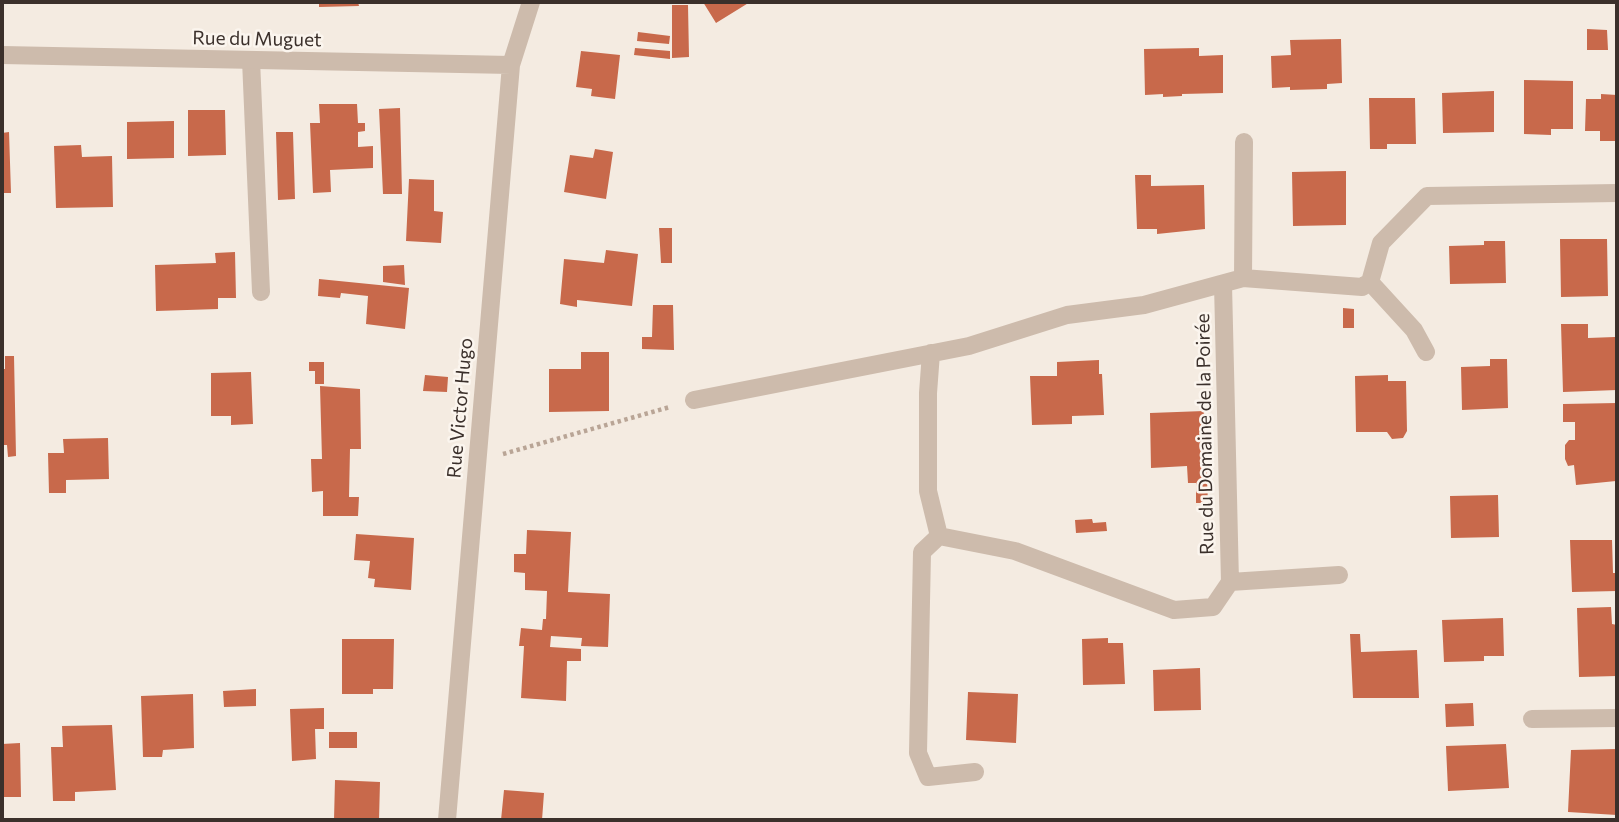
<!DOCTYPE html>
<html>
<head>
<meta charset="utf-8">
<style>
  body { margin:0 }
  #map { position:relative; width:1619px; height:822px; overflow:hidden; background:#f4ebe1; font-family:Commissioner,sans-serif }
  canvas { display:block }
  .frame { position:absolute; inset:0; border:4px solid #3b302b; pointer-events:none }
</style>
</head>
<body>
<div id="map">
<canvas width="1619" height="822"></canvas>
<div class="frame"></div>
</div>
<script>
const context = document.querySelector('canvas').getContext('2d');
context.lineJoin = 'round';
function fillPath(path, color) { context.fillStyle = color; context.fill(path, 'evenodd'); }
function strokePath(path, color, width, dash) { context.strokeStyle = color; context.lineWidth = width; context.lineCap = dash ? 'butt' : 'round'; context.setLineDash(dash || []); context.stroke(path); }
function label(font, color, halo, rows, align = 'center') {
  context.font = font + ' Commissioner,sans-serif'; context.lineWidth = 5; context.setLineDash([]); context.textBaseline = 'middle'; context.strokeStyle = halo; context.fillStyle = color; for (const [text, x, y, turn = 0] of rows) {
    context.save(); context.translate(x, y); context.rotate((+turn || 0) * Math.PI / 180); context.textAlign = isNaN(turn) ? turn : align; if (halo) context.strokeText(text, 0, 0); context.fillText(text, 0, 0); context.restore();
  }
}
const building = new Path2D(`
  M 319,2 L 358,2 L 359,6 L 319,7 Z
  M 703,2 L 750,2 L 716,23 Z
  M 672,5 L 688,5 L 689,57 L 672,58 Z
  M 1587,29 L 1607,30 L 1608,50 L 1587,50 Z
  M 638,32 L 670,36 L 669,44 L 637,41 Z
  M 1341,39 L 1342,83 L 1327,84 L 1327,89 L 1290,90 L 1290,87 L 1272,88 L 1271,56 L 1291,55 L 1290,40 Z
  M 635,48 L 670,51 L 670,59 L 634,55 Z
  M 1199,48 L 1199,56 L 1223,55 L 1223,93 L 1182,94 L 1182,96 L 1163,97 L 1163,94 L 1145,95 L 1144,49 Z
  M 581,51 L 620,55 L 615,99 L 591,96 L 592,89 L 576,87 Z
  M 1524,80 L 1573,81 L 1573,129 L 1551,129 L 1551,135 L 1524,134 Z
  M 1494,91 L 1494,132 L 1443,133 L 1442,93 Z
  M 1601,94 L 1617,95 L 1617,141 L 1600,141 L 1600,131 L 1585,131 L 1586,99 L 1601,99 Z
  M 1369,98 L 1415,98 L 1416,144 L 1387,144 L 1387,149 L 1370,149 Z
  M 319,104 L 357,104 L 358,123 L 365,123 L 365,131 L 358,132 L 358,147 L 373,146 L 373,168 L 330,170 L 331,192 L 313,193 L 310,123 L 320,123 Z
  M 400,108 L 402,194 L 383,194 L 379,109 Z
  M 188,110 L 225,110 L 226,155 L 188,156 Z
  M 174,121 L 174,158 L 127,159 L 127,122 Z
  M 9,132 L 11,193 L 2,193 L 2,133 Z
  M 276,132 L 293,132 L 295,199 L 278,200 Z
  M 81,145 L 82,157 L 112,156 L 113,207 L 56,208 L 54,146 Z
  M 595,149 L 613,152 L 606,199 L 564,192 L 570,155 L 593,158 Z
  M 1346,171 L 1346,225 L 1293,226 L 1292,172 Z
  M 1135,175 L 1151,175 L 1151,186 L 1204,185 L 1205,229 L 1157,234 L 1157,229 L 1137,229 Z
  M 409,179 L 434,180 L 434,211 L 443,212 L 441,243 L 406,241 Z
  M 659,228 L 672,228 L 672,263 L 661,263 Z
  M 1560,239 L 1607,239 L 1608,296 L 1561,297 Z
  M 1484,241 L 1505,241 L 1506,283 L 1450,284 L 1449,246 L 1484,245 Z
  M 606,250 L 638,254 L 632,306 L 577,300 L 577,307 L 560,304 L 564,259 L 604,263 Z
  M 235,252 L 236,298 L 218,298 L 218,309 L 156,311 L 155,265 L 216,263 L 215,253 Z
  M 404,265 L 405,285 L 383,282 L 383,266 Z
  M 319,279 L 409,288 L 405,329 L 366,324 L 368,296 L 341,293 L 340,298 L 318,296 Z
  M 653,305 L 673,305 L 674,350 L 642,349 L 642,337 L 652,337 Z
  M 1343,308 L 1354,309 L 1354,328 L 1343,328 Z
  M 1561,324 L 1588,324 L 1588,338 L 1615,337 L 1617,390 L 1563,392 Z
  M 581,352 L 609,352 L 609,411 L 549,412 L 549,369 L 581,369 Z
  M 5,356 L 14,356 L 16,456 L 8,457 L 7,445 L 2,445 L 2,369 L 5,369 Z
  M 1490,359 L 1507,359 L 1508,408 L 1462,410 L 1461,367 L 1490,366 Z
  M 1099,360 L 1099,374 L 1102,374 L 1104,415 L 1072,416 L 1072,424 L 1032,425 L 1030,376 L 1057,376 L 1057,362 Z
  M 309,362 L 324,362 L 324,384 L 315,384 L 315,371 L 309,371 Z
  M 251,372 L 253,424 L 231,425 L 231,416 L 211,416 L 211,373 Z
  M 425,375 L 448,377 L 447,392 L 423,391 Z
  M 1388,375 L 1388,381 L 1406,381 L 1407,431 L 1403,438 L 1392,439 L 1387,432 L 1356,432 L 1355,376 Z
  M 320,386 L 360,389 L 361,449 L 350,449 L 349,497 L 359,497 L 358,516 L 323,516 L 323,491 L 312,492 L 311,459 L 322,459 Z
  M 1617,403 L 1616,481 L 1576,485 L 1574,465 L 1568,466 L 1565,459 L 1565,445 L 1569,440 L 1575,440 L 1575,422 L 1563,422 L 1563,404 Z
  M 1204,411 L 1208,503 L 1196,503 L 1196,483 L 1188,483 L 1187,466 L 1151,468 L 1150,413 Z
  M 108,438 L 109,479 L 66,480 L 66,493 L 49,493 L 48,453 L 64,453 L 63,439 Z
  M 1498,495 L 1499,537 L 1451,538 L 1450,496 Z
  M 1092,519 L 1093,523 L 1106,522 L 1107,531 L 1076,533 L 1075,520 Z
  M 527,530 L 571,532 L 568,592 L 610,594 L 608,647 L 581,646 L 582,638 L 551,636 L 550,647 L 581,649 L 581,661 L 567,661 L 566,701 L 521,698 L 524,646 L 519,646 L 521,628 L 542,630 L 543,619 L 546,619 L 547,591 L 525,590 L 525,573 L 514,572 L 514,554 L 526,554 Z
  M 356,534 L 414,538 L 411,590 L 374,587 L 375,579 L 368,578 L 370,561 L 354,560 Z
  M 1570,540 L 1612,540 L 1613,573 L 1617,573 L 1617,591 L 1572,592 Z
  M 1611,607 L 1612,624 L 1617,625 L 1617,676 L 1579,677 L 1577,608 Z
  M 1503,618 L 1504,656 L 1484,656 L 1484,661 L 1444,662 L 1442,620 Z
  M 1350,634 L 1360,634 L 1361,652 L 1417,650 L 1419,698 L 1353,698 Z
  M 1108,638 L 1108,643 L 1123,643 L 1125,684 L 1083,685 L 1082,639 Z
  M 342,639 L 394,639 L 393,689 L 373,689 L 373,694 L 342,694 Z
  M 1200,668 L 1201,710 L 1154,711 L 1153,670 Z
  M 256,689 L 256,706 L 224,707 L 223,691 Z
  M 968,692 L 1018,694 L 1016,743 L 966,740 Z
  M 193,694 L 194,748 L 163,750 L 162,757 L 143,757 L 141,696 Z
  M 1473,703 L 1474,726 L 1446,727 L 1445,704 Z
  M 324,708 L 324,729 L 315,729 L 316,759 L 292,761 L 290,709 Z
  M 112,725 L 116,790 L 75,792 L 75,801 L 53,801 L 51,747 L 63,747 L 62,726 Z
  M 329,732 L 357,732 L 357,748 L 329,748 Z
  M 20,743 L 21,797 L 2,797 L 2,744 Z
  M 1506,744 L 1509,788 L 1448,791 L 1446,746 Z
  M 1617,749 L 1617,815 L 1568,812 L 1571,750 Z
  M 335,780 L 380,782 L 379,820 L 334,820 Z
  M 504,790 L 544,793 L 542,820 L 501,820 Z`);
const path = new Path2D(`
  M 503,454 L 670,407`);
const lane = new Path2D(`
  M 251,60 L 261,292
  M 1532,719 L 1617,718`);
const street = new Path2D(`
  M 2,55 L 511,65
  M 1243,278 L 1244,142
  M 1370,282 L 1414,330 L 1426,352
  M 1223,284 L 1230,582 L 1339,575
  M 931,353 L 928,393 L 928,491 L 939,536
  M 694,400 L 969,346 L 1067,315 L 1144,305 L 1243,278 L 1362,287 L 1370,282 L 1381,243 L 1427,196 L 1617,193
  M 975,772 L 928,777 L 918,753 L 922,552 L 939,536 L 1015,551 L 1174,610 L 1213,607 L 1230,582
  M 447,820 L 511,65 L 531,2`);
const streetNames = [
  ["Rue du Muguet",257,39,1],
  ["Rue Victor Hugo",460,408,-85],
  ["Rue du Domaine de la Poirée",1205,434,-91]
];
fillPath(building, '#c8694b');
strokePath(path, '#b9a596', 4.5, [3.5, 3.5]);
strokePath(lane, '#cdbbac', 18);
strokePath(street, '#cdbbac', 18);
label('19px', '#3b302b', '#fbf5ee', streetNames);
</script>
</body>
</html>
